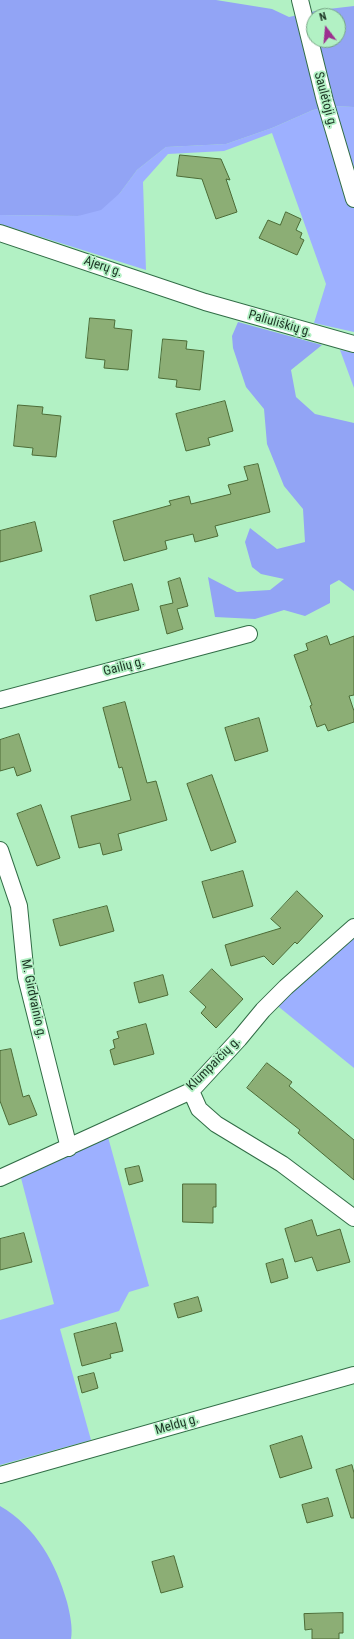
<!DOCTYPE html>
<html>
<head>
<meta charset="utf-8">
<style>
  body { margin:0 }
  #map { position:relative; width:354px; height:1639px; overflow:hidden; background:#b2f1c4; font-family:"Roboto Condensed",sans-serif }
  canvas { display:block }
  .north { position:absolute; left:306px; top:8px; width:40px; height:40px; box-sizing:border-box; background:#b2f1c4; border:1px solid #76a584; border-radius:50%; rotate:344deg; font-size:11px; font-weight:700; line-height:16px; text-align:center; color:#1b3423 }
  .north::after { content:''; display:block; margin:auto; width:14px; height:18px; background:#9c2f8f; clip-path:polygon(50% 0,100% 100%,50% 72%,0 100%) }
</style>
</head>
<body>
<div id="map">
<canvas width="354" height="1639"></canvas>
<div class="north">N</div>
</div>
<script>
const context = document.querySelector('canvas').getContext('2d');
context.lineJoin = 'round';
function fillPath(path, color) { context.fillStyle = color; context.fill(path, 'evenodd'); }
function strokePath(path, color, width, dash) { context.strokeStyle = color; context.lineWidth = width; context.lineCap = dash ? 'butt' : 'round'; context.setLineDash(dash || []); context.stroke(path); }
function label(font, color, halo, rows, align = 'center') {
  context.font = font + ' "Roboto Condensed",sans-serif'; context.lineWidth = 3.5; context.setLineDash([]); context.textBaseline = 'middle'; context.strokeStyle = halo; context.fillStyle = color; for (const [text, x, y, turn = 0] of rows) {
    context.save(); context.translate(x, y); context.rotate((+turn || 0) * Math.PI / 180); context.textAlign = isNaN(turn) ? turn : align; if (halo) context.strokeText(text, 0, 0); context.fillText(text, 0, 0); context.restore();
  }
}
const green = new Path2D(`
  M 333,106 L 354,107 L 354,332 L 314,323 L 326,284 L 272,133 L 224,151 L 168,154 L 143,182 L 146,270 L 0,224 L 0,215 L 78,216 L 120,193 L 137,170 L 166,147 L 226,144 L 272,128 L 313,110 Z
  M 340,350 L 354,353 L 354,388 Z
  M 354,936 L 354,1068 L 274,1003 Z
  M 108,1137 L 149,1286 L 129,1292 L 119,1311 L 60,1329 L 91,1440 L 0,1465 L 0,1320 L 54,1304 L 21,1178 Z`);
const forest = new Path2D(`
  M 0,0 L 216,0 L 272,9 L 289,17 L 320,10 L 354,6 L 354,107 L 333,106 L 313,110 L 272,128 L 226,144 L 166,147 L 137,170 L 120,193 L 101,210 L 78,216 L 0,215 ZM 314,16 L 338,16 L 338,40 L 314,40 Z
  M 238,322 L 322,345 L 291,370 L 296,397 L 315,414 L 354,423 L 354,591 L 339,580 L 330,585 L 330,603 L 305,616 L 284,610 L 255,619 L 215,617 L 208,577 L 237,592 L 270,590 L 284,579 L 261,574 L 252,567 L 245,542 L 250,528 L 277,549 L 305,542 L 303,509 L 284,486 L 267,444 L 264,409 L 246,387 L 233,348 L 232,336 Z
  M 0,1506 C 36,1527 56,1563 67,1602 C 70,1614 73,1628 71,1639 L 0,1639 Z`);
const building = new Path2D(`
  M 180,155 L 221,159 L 230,180 L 226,179 L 237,212 L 216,219 L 202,179 L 177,176 Z
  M 286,212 L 301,219 L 296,230 L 302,233 L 300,238 L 304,240 L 297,255 L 259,238 L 268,220 L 280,225 Z
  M 90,318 L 115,320 L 114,328 L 132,330 L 128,370 L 104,368 L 105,360 L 86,358 Z
  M 163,339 L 187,341 L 186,349 L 204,351 L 200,390 L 176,387 L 177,380 L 159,378 Z
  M 225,401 L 233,431 L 208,438 L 210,445 L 186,451 L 176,414 Z
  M 18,405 L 43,407 L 42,414 L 61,416 L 56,457 L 32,455 L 33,448 L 14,446 Z
  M 258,464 L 270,512 L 215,526 L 218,536 L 195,542 L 193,534 L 165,541 L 167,549 L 124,561 L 113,521 L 171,505 L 169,501 L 189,496 L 191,504 L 231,494 L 228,485 L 248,480 L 244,467 Z
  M 35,522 L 42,551 L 0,562 L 0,531 Z
  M 180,578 L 188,606 L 177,609 L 183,629 L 167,634 L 160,606 L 173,603 L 168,582 Z
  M 132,584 L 139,610 L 96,621 L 90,596 Z
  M 327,636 L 330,645 L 354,636 L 354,695 L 349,696 L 354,711 L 354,722 L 328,731 L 325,724 L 317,727 L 310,706 L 312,705 L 294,655 L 308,650 L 306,644 Z
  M 125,702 L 147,783 L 156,781 L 167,820 L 118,834 L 122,850 L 103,855 L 100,843 L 79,848 L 71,816 L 131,800 L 122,767 L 119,768 L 103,708 Z
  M 259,718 L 268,751 L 235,761 L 225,728 Z
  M 19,734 L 31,771 L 17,776 L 14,767 L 0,771 L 0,740 Z
  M 212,775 L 236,842 L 211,851 L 187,784 Z
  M 41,805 L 60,858 L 37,866 L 17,814 Z
  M 243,871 L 253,906 L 213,918 L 202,882 Z
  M 297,891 L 323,916 L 297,944 L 295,942 L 273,965 L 264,956 L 231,966 L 225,945 L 281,928 L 271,919 Z
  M 107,906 L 114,931 L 60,946 L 53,920 Z
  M 212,969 L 243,999 L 216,1028 L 201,1013 L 206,1007 L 190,992 Z
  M 163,975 L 168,995 L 139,1003 L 134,983 Z
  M 146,1024 L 154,1054 L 114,1065 L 110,1050 L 115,1048 L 113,1040 L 119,1038 L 117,1032 Z
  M 11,1049 L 23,1097 L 29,1095 L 37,1115 L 9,1125 L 0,1101 L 0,1051 Z
  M 267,1063 L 292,1082 L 289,1086 L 354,1140 L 354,1180 L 298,1133 L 300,1130 L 247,1088 Z
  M 139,1166 L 143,1181 L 129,1185 L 125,1169 Z
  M 183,1184 L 216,1184 L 216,1207 L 213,1207 L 213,1223 L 183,1222 Z
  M 312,1220 L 317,1236 L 340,1229 L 350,1262 L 317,1271 L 312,1257 L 295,1262 L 285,1229 Z
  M 24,1233 L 32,1262 L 0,1270 L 0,1239 Z
  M 283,1259 L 288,1278 L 271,1283 L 266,1264 Z
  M 198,1297 L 202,1311 L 178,1318 L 174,1304 Z
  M 116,1323 L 123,1351 L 110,1354 L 111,1358 L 82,1366 L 74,1334 Z
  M 94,1373 L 98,1388 L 82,1393 L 78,1377 Z
  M 302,1436 L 312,1468 L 280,1478 L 270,1446 Z
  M 352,1465 L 354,1473 L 354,1518 L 351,1518 L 336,1470 Z
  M 328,1498 L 333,1516 L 307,1523 L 302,1505 Z
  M 174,1556 L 183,1587 L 161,1593 L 152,1562 Z
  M 343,1613 L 343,1633 L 339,1633 L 339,1639 L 312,1639 L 312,1629 L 305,1630 L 304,1614 Z`);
const minor = new Path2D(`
  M 300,0 L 325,101 L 354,199
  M 0,233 L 205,302 L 354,344
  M 0,700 L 249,634
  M 0,850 L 19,906 L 26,977 L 69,1148
  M 191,1091 L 199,1109 L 216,1124 L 282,1164 L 354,1218
  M 0,1178 L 191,1091 L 239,1039 L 263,1010 L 286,987 L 354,927
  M 0,1475 L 354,1375`);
const streetNames = [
  ["Saulėtoji g.",325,100,75],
  ["Ajerų g.",103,267,19],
  ["Paliuliškių g.",280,324,16],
  ["Gailių g.",124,667,-15],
  ["M. Girdvainio g.",33,999,78],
  ["Klumpaičių g.",214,1064,-45],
  ["Meldų g.",177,1425,-16]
];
fillPath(green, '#9db0ff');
fillPath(forest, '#92a4f5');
fillPath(building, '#8cae75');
strokePath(building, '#4c6b36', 1);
strokePath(minor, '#316d46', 18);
strokePath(minor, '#fff', 16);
label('13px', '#1b3423', '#b2f1c4', streetNames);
</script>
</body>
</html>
